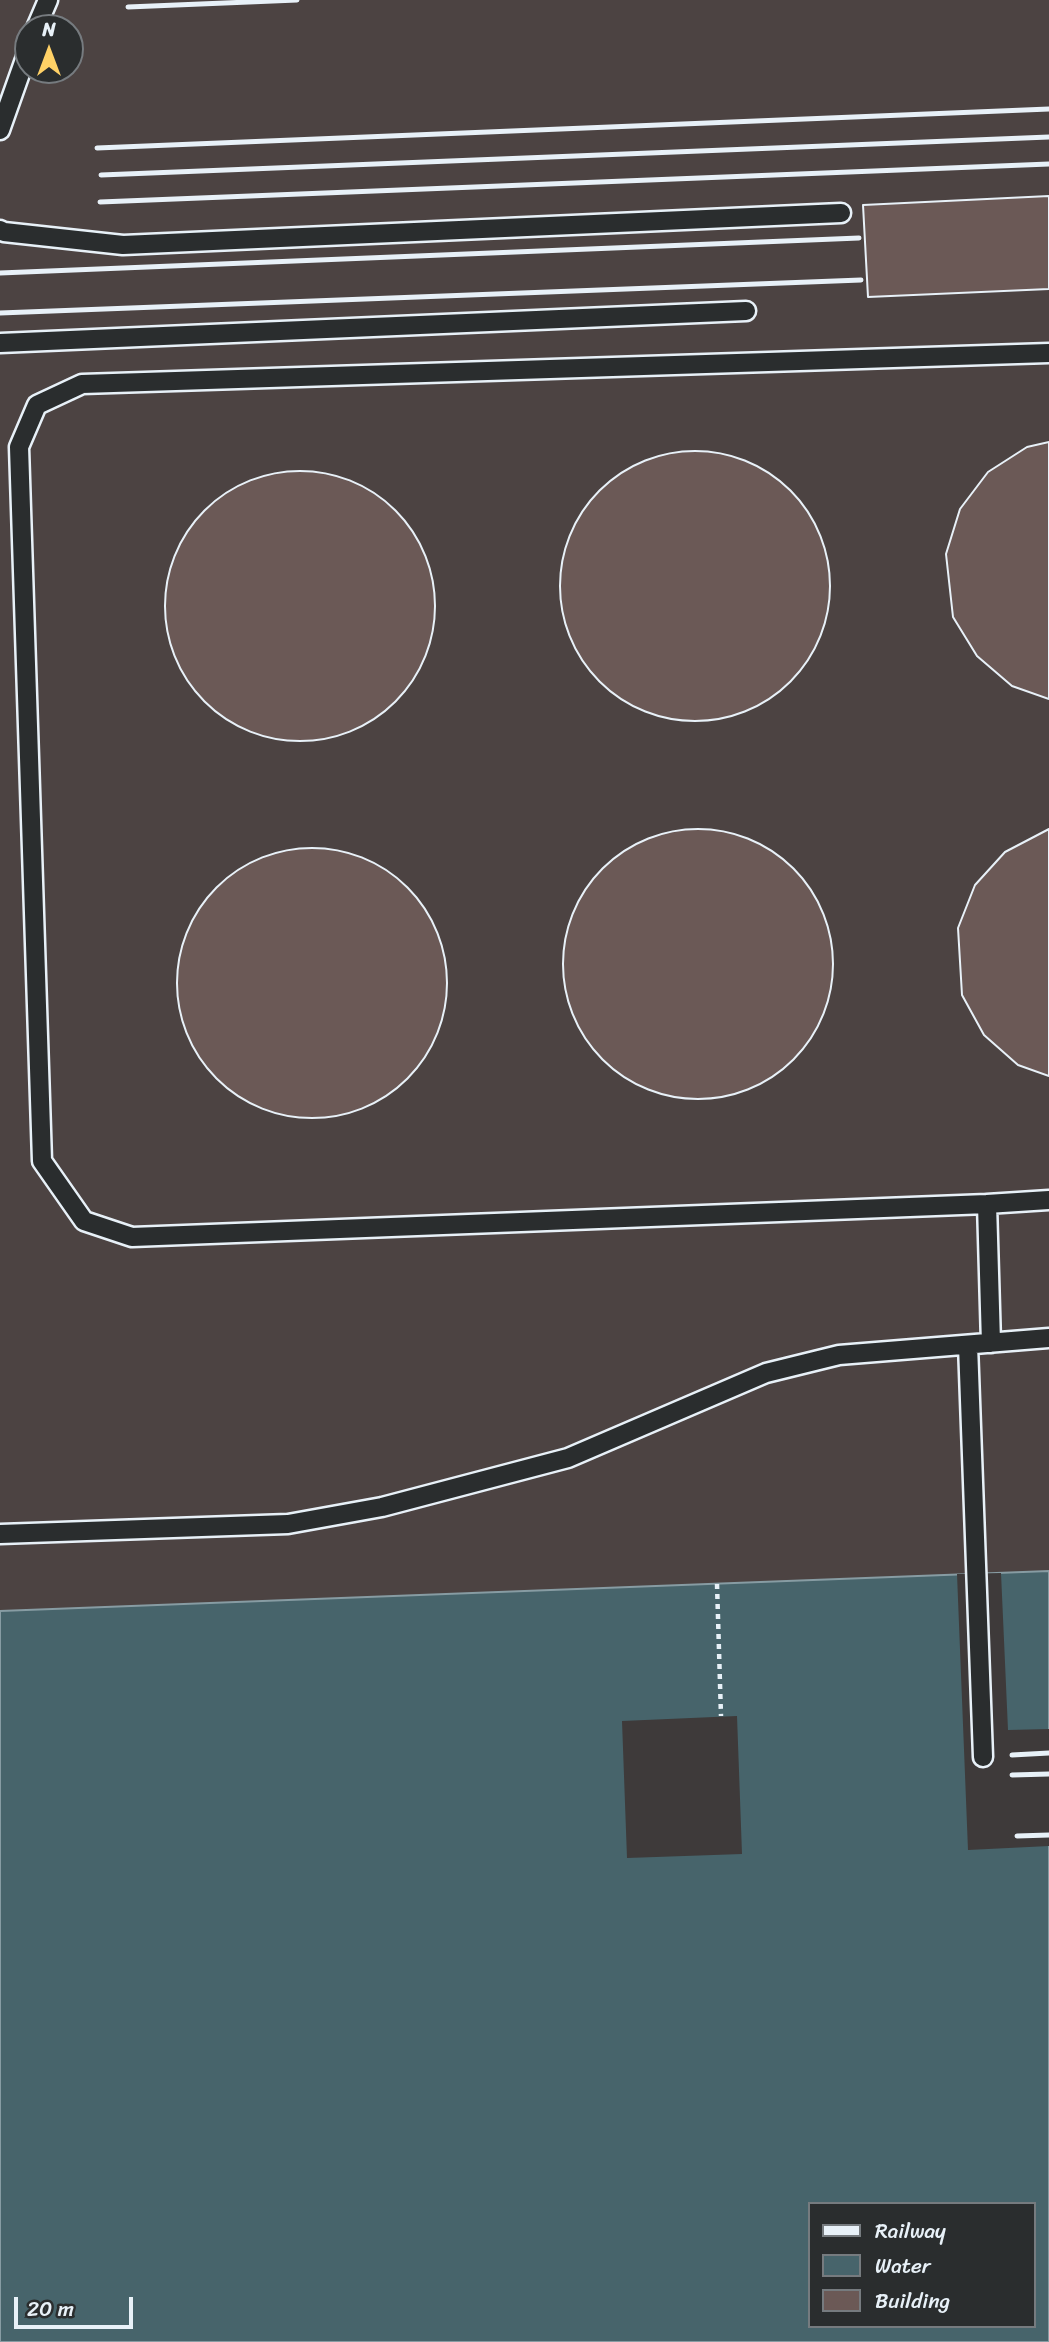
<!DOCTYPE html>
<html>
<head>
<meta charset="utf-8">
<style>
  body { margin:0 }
  #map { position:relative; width:1049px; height:2342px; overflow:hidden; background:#3e3a3a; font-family:Sriracha,sans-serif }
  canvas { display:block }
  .legend { position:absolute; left:808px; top:2202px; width:228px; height:126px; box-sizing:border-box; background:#2a2d2e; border:2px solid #767b7f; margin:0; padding:9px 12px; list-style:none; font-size:21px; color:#e8f1f8 }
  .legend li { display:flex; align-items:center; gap:14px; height:35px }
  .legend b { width:35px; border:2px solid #767b7f }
  .north { position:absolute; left:14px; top:14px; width:70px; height:70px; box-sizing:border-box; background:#2a2d2e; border:2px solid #767b7f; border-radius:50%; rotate:0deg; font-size:19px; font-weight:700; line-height:28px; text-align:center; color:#e8f1f8 }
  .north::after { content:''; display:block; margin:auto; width:24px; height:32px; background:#ffd166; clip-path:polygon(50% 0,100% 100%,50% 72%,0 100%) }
  .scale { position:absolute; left:14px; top:2297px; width:119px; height:32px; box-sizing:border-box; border:4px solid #e8f1f8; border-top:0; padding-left:9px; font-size:21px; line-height:24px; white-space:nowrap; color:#e8f1f8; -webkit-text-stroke:5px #2a2d2e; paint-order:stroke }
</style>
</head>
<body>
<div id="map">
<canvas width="1049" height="2342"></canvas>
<ul class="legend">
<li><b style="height:9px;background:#e8f1f8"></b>Railway</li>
<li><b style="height:19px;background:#47646b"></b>Water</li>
<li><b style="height:19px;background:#6b5956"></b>Building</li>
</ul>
<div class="north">N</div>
<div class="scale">20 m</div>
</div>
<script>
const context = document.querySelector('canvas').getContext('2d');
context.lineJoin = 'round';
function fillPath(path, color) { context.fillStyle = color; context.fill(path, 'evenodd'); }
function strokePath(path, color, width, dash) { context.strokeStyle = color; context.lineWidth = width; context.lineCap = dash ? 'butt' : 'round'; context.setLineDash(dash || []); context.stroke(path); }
const built = new Path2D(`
  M 0,0 L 1049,0 L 1049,1571 L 0,1611 ZM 28,28 L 70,28 L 70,70 L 28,70 Z`);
const water = new Path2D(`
  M 1049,1571 L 1049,2342 L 0,2342 L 0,1611 ZM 809,2204 L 1033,2204 L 1033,2326 L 809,2326 Z`);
const pier = new Path2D(`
  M 1001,1573 L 1008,1730 L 1049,1729 L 1049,1846 L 968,1850 L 957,1574 Z
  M 737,1716 L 742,1854 L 627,1858 L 622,1721 Z`);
const building = new Path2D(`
  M 1049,196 L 1049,289 L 868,297 L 863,205 Z
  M 1049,442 L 1049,699 L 1012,686 L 977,656 L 953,617 L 946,554 L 960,509 L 988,472 L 1027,447 Z
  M560 586a135 135 0 1 1 270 0a135 135 0 1 1-270 0Z
  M165 606a135 135 0 1 1 270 0a135 135 0 1 1-270 0Z
  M 1049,829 L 1049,1076 L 1018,1065 L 984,1035 L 962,995 L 958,928 L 975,885 L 1005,852 Z
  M563 964a135 135 0 1 1 270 0a135 135 0 1 1-270 0Z
  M177 983a135 135 0 1 1 270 0a135 135 0 1 1-270 0Z`);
const path = new Path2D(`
  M 717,1584 L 721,1716`);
const lane = new Path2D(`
  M 36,28 L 48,0
  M 0,130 L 28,51
  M 0,230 L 4,232 L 123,245 L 841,213
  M 0,343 L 746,311
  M 987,1204 L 1049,1200
  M 991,1343 L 987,1204 L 132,1237 L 84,1221 L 42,1161 L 19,447 L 37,405 L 82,384 L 1049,353
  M 968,1345 L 983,1757
  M 0,1534 L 288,1524 L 382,1507 L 568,1458 L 766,1373 L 839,1355 L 1049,1338`);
const rail = new Path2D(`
  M 128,7 L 297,0
  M 97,148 L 1049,109
  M 101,175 L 1049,137
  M 100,202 L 1049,164
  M 0,273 L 859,238
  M 0,313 L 861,280
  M 1012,1755 L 1049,1753
  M 1012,1775 L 1049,1774
  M 1017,1836 L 1049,1835`);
fillPath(built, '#4c4342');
fillPath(water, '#47646b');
strokePath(water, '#879ca3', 2);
fillPath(pier, '#3e3a3a');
fillPath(building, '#6b5956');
strokePath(building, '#e8f1f8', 2);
strokePath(lane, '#e8f1f8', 23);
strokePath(path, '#e8f1f8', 4.5, [5, 5]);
strokePath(lane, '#2a2d2e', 18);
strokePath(rail, '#e8f1f8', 5);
</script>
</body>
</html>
